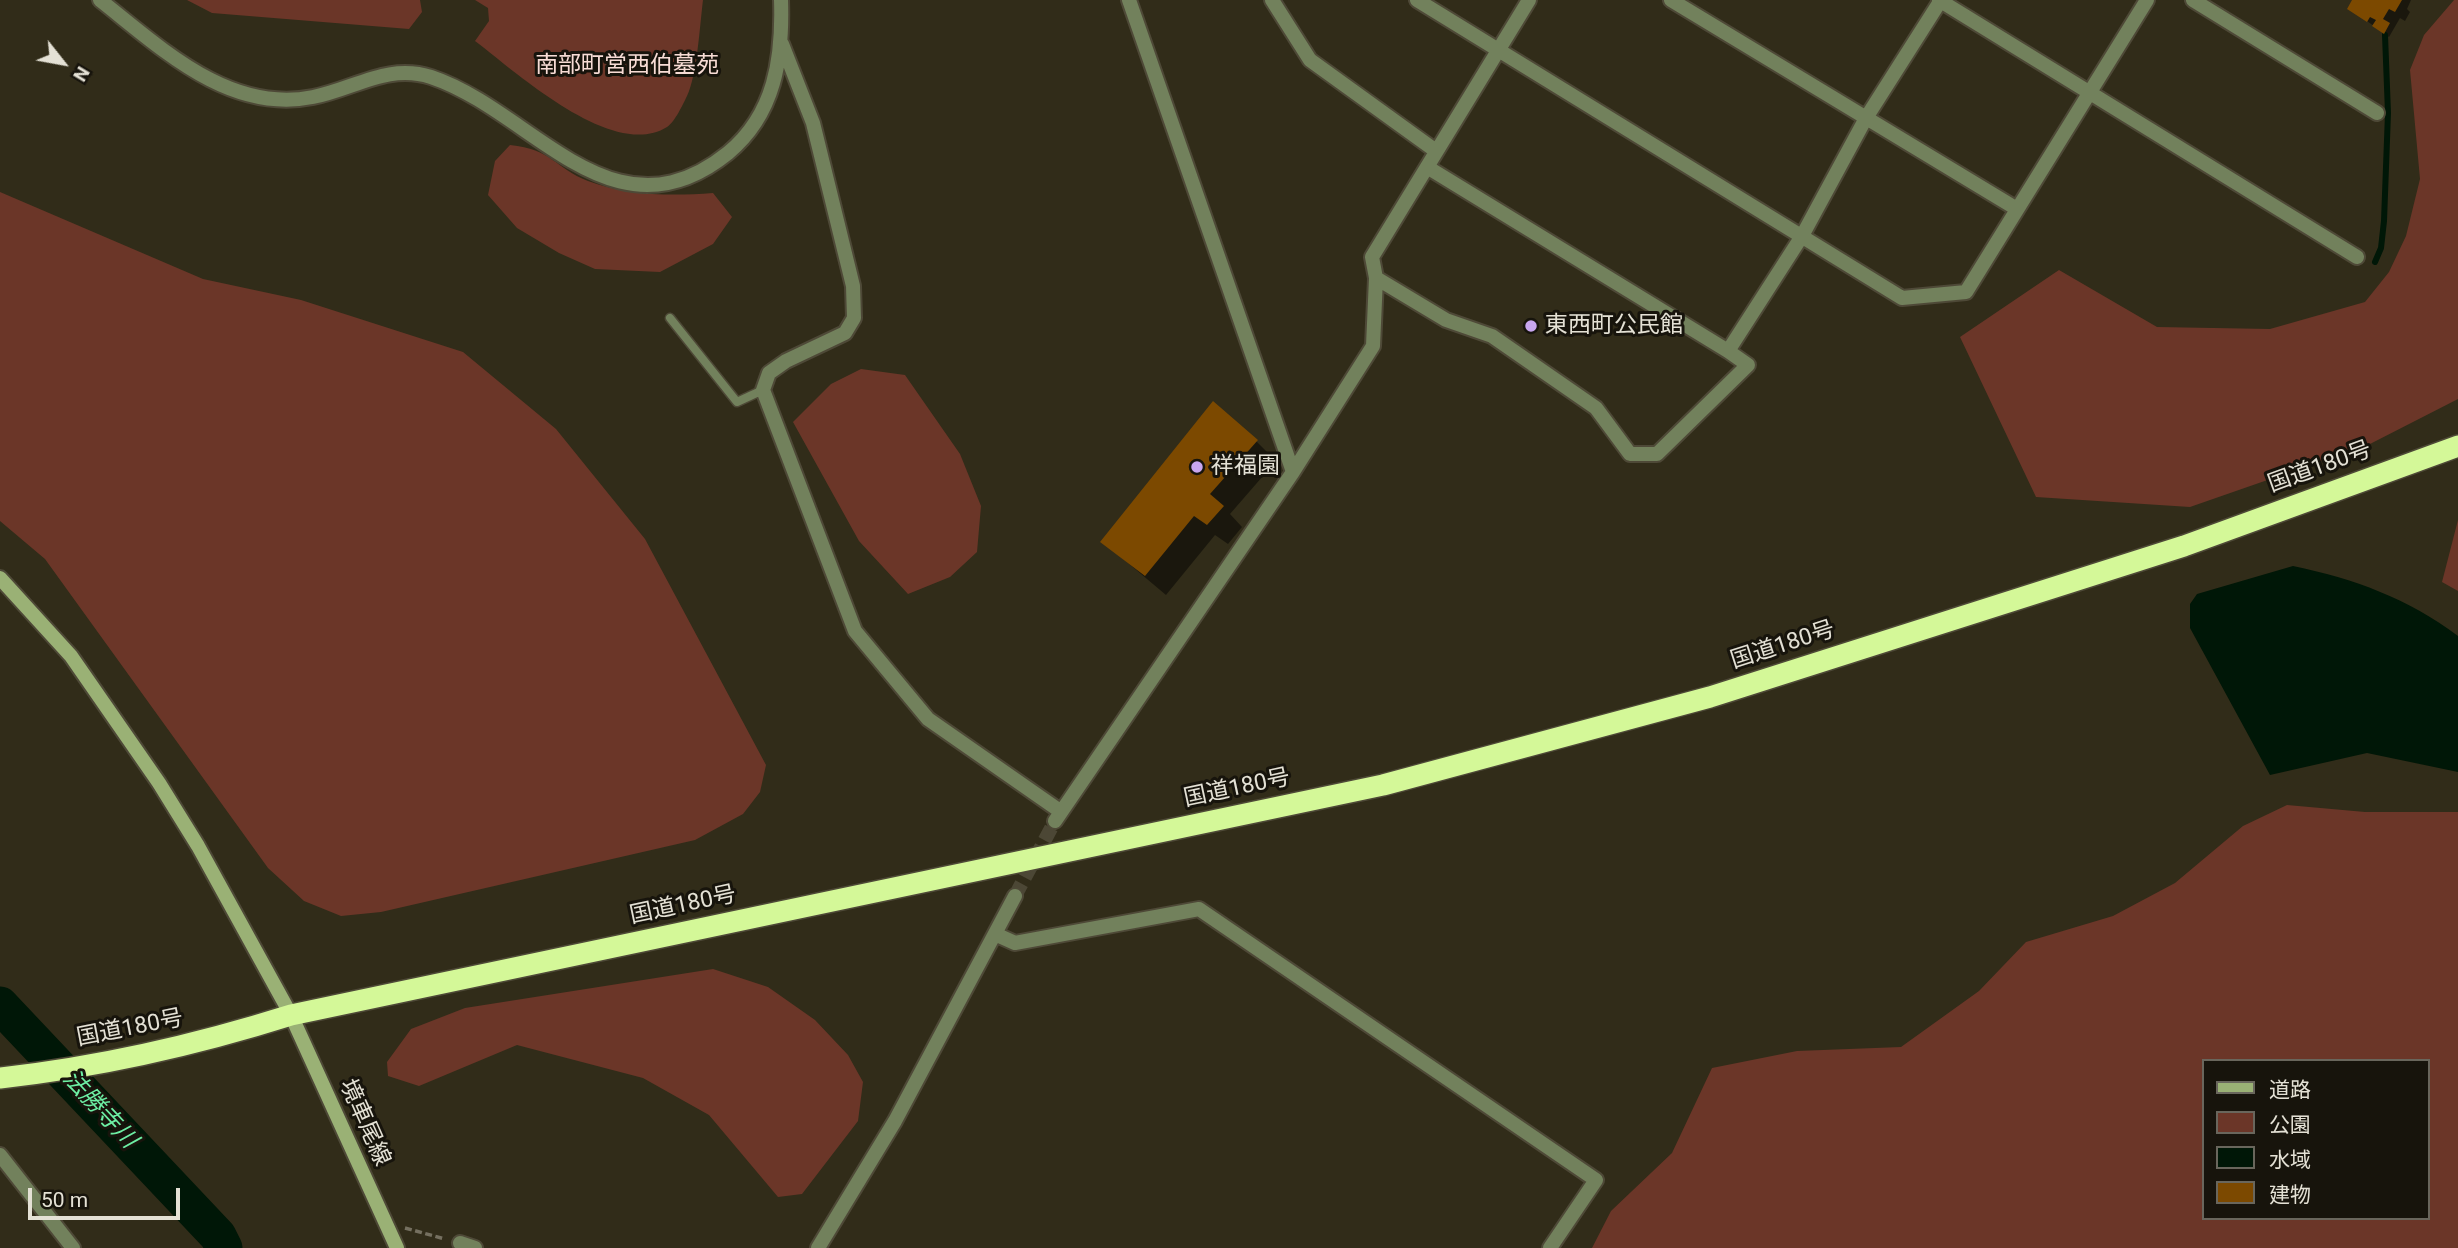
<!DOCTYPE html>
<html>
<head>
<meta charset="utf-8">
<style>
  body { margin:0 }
  #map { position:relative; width:2458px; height:1248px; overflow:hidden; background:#312c19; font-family:Roboto,"Noto Sans JP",sans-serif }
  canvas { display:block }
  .legend { position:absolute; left:2202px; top:1059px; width:228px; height:161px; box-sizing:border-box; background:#17140c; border:2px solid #69665c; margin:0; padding:9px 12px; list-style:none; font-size:21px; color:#e4e1d5 }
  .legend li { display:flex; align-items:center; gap:14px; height:35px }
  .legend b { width:35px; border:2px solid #69665c }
  .north { position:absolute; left:28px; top:28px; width:70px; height:70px; -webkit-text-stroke:5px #17140c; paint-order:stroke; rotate:121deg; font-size:19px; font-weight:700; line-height:28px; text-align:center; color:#e4e1d5 }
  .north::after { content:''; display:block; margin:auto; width:24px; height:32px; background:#e4e1d5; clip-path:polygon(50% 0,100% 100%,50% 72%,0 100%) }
  .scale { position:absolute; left:28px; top:1188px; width:152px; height:32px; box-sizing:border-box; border:4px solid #e4e1d5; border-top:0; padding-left:9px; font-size:21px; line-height:24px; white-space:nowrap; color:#e4e1d5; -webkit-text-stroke:5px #17140c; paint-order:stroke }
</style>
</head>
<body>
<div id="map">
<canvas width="2458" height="1248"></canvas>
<ul class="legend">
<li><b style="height:9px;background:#9ab175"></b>道路</li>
<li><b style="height:19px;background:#6b3628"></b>公園</li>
<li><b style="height:19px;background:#001707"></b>水域</li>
<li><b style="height:19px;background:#7c4900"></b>建物</li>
</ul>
<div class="north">N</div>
<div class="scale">50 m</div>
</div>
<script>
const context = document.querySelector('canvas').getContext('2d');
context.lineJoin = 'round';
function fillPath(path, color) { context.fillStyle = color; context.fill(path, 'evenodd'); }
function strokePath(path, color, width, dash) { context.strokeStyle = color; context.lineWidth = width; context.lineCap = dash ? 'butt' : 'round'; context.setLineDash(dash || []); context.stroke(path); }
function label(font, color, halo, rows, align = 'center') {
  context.font = font + ' Roboto,"Noto Sans JP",sans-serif'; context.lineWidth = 6; context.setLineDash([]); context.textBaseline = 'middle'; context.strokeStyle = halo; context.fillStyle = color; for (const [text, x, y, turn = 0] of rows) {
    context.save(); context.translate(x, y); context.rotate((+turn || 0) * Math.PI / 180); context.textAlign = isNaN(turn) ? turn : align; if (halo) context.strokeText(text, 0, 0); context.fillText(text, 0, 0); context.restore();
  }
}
const green = new Path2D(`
  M 187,0 L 420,0 L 422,12 L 409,29 L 212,13 Z
  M 475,0 L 703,0 C 700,24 697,76 687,96 C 683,104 675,122 667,127 C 613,161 516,72 475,41 L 489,21 L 488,8 Z
  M 2454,0 L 2458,0 L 2458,399 L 2368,445 L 2190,507 L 2036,497 L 1960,337 L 2059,270 L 2157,327 L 2270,329 L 2365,302 L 2389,272 L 2406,236 L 2420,179 L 2410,70 L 2424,35 Z
  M 510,145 C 552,149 555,168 588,181 C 628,196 672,196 713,193 L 732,217 L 713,244 L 660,272 L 595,269 L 559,253 L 517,228 L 488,195 L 495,161 Z
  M 0,192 L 203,279 L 301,300 L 463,352 L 556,429 L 645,539 L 766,765 L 760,792 L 743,814 L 695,840 L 381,912 L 341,916 L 304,901 L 268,868 L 45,559 L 0,521 Z
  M 861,369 L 905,375 L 960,454 L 981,506 L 977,552 L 950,577 L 908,594 L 859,541 L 793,422 L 831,384 Z
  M 2458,520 L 2458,591 L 2442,582 Z
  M 2287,805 L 2365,812 L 2458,812 L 2458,1248 L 1592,1248 L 1611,1211 L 1672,1153 L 1712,1068 L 1797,1051 L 1901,1047 L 1979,991 L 2026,942 L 2113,916 L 2175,883 L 2243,826 ZM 2204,1061 L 2428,1061 L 2428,1218 L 2204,1218 Z
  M 713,969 L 768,987 L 815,1020 L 848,1055 L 863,1082 L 858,1121 L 802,1194 L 778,1197 L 709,1115 L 643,1078 L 517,1045 L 419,1086 L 388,1076 L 387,1062 L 411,1029 L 465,1008 Z`);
const water = new Path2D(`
  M 2293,566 C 2355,579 2407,598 2458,636 L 2458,772 L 2367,753 L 2270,775 L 2190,628 L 2190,604 L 2197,594 Z`);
const shadow = new Path2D(`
  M 2353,0 L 2411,0 L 2407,9 L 2410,12 L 2405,21 L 2400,18 L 2389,37 L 2349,8 Z
  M 1256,441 L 1276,461 L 1230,514 L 1242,527 L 1228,544 L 1215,535 L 1166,595 L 1103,542 Z`);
const stream = new Path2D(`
  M 2375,262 L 2381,248 L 2384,221 L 2388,113 L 2385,35`);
const river = new Path2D(`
  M 0,1005 L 218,1236 L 224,1248`);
const building = new Path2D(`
  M 2352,0 L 2402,0 L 2395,12 L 2389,9 L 2383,19 L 2390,23 L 2384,34 L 2372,26 L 2376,20 L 2370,17 L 2367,22 L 2347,9 Z
  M 1213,401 L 1258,440 L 1210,494 L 1224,506 L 1207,525 L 1194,516 L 1145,576 L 1100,542 Z`);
const streetTunnel = new Path2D(`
  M 1015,896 L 1055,821`);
const path = new Path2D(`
  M 405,1228 L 445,1239`);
const lane = new Path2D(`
  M 670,318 L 737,402 L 763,390`);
const street = new Path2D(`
  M 100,0 C 161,48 229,114 313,97 C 354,89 388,63 431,77 C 533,111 613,246 728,153 C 775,114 783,58 781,0
  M 1129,0 L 1293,472
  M 1272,0 L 1310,60 L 1436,151
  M 1417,0 L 1902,298 L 1966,292 L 2147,0
  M 1671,0 L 2017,209
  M 1939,0 L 2357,257
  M 2193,0 L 2377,113
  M 782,44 L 813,123 L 853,286 L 854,318 L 845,333 L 786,361 L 769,373 L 763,390 L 855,631 L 928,719 L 1060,811
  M 1427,167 L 1728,351
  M 1376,278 L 1446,320 L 1492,336 L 1596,408 L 1630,454 L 1657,454 L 1748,365 L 1728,351 L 1802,236 L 1866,118 L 1941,0
  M 1055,821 L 1293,472 L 1373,346 L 1376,278 L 1372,257 L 1529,0
  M 995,934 L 1015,943 L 1199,909 L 1596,1180 L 1550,1248
  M 0,1155 L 73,1248
  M 460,1243 L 475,1248
  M 818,1248 L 895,1121 L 1015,896`);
const secondary = new Path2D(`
  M 0,578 L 71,656 L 159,783 L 198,846 L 291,1015 L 397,1248`);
const highway = new Path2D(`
  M 0,1078 C 99,1067 196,1045 291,1015 L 1383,785 L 1710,697 L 2184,546 L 2458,446`);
const markers = [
  [1531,326,7,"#c8a6ef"],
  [1197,467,7,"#c8a6ef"]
];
const parkNames = [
  ["南部町営西伯墓苑",627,66]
];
const poiNames = [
  ["東西町公民館",1545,326],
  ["祥福園",1211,467]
];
const streetNames = [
  ["国道180号",2320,468,-20],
  ["国道180号",1783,646,-18],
  ["国道180号",1237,789,-12],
  ["国道180号",683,906,-12],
  ["国道180号",130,1029,-11],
  ["境車尾線",364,1123,66]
];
const waterNames = [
  ["法勝寺川",99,1110,47]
];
fillPath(green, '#6b3628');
fillPath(water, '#001707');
fillPath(shadow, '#0007');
strokePath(stream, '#001707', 6);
strokePath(river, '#001707', 37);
fillPath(building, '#7c4900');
strokePath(streetTunnel, '#4c4735', 14, [14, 7]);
strokePath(lane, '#4e4937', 11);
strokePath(street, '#4e4937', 18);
strokePath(secondary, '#4e4937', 18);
strokePath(highway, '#4e4937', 24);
strokePath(path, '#757060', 3.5, [7, 3.5]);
strokePath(lane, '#72815c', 8);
strokePath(street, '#72815c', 14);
strokePath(secondary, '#9ab175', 14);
strokePath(highway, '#d4f898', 21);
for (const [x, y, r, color] of markers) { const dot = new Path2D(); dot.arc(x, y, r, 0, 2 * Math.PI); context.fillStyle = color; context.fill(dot); strokePath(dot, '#17140c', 2.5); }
label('23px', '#f7dcd5', '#17140c', parkNames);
label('23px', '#e4e1d5', '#17140c', poiNames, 'left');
label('23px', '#e4e1d5', '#17140c', streetNames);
label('italic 24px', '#6defa4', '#17140c', waterNames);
</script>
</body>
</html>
